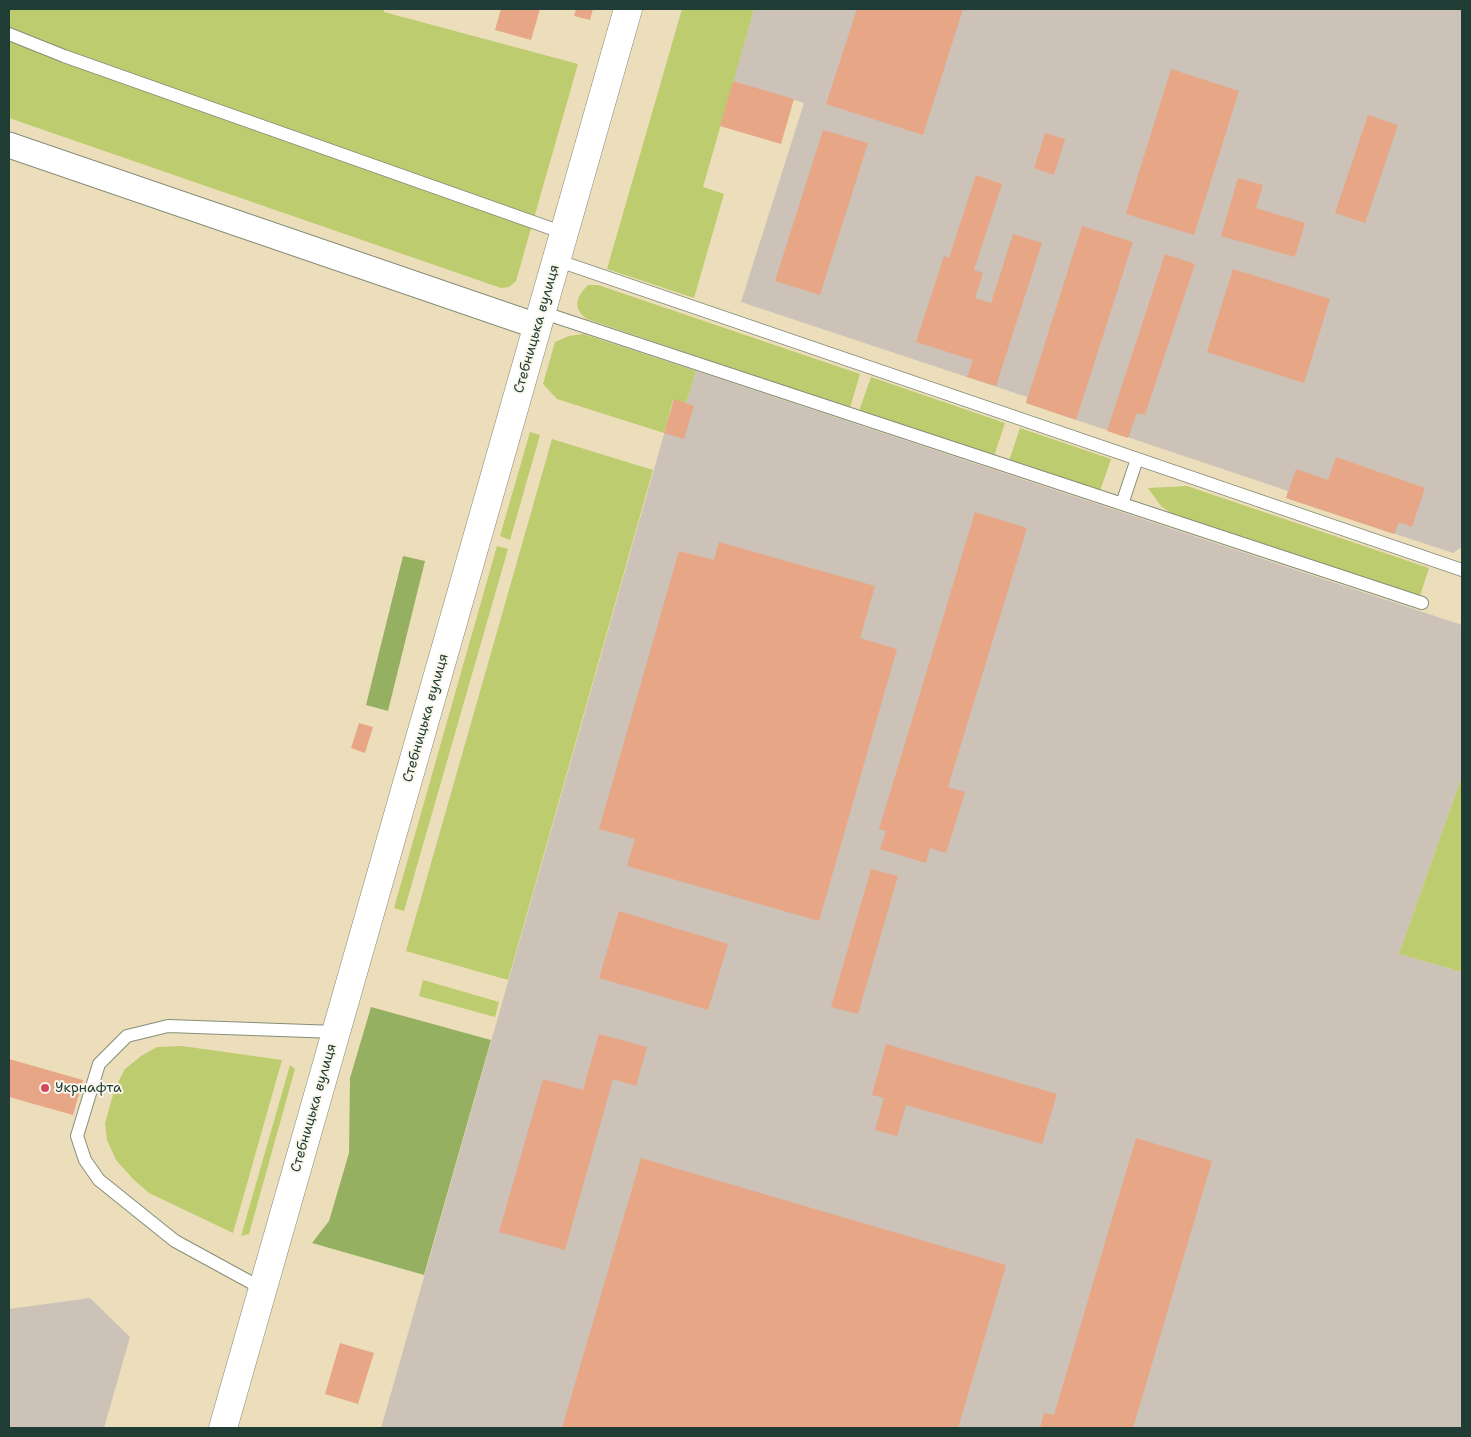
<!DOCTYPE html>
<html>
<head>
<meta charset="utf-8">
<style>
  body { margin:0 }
  #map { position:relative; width:1471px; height:1437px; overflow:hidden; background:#ecdebb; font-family:"Shantell Sans",sans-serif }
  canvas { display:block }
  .frame { position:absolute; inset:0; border:10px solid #1f3d34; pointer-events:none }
</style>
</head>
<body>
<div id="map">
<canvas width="1471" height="1437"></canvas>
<div class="frame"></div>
</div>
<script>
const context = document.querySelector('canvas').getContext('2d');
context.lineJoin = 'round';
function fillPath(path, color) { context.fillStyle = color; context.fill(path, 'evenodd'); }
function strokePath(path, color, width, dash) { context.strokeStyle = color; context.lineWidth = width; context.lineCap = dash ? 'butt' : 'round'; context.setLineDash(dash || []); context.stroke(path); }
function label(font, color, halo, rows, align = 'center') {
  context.font = font + ' "Shantell Sans",sans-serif'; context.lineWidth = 4; context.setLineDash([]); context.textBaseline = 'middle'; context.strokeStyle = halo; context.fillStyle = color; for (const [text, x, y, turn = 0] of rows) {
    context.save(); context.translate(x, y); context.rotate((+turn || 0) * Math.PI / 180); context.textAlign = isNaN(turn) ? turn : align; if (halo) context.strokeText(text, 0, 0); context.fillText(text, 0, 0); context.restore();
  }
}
const industrial = new Path2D(`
  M 754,9 L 1462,9 L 1462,547 L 1453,553 L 1286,498 L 1288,491 L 1026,403 L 1027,397 L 741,302 L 804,103 L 733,81 Z
  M 696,371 L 1462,625 L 1462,776 L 1399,954 L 1462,972 L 1462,1428 L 381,1428 L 674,399 L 686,403 Z
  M 90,1298 L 130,1337 L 104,1428 L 9,1428 L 9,1309 Z`);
const green = new Path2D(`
  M 9,9 L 384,9 L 384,12 L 578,64 L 516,281 L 509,287 L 501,288 L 9,118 Z
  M 682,9 L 754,9 L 703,187 L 724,194 L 694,298 L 607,269 Z
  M 588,285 L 598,285 L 860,374 L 850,408 L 587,319 C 572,308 576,297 588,285 Z
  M 583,334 L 696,371 L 686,403 L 673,400 L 664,433 L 557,399 L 543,384 L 555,342 L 569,336 Z
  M 871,377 L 1005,423 L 994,456 L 859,411 Z
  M 1020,428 L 1111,459 L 1100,491 L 1009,461 Z
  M 530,432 L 540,435 L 510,540 L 500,536 Z
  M 552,439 L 653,470 L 508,980 L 406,951 Z
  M 1187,486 L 1429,568 L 1419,599 L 1175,516 L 1161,506 L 1148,488 Z
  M 497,546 L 508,549 L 404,911 L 394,908 Z
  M 1462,776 L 1462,972 L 1399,954 Z
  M 423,980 L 499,1002 L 495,1017 L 419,996 Z
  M 182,1046 L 282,1060 L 233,1233 L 149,1193 L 134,1180 L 116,1160 L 107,1140 L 105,1123 L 115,1088 L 125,1069 L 141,1056 L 157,1047 Z
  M 290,1065 L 295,1069 L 249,1234 L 241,1236 Z`);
const forest = new Path2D(`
  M 403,556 L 425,561 L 388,711 L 366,705 Z
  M 371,1007 L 491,1040 L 424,1275 L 312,1243 L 329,1221 L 349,1153 L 350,1078 Z`);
const building = new Path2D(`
  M 501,9 L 540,9 L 531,40 L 495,30 Z
  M 576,9 L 593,9 L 590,20 L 574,16 Z
  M 857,9 L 963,9 L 923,135 L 826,104 Z
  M 1171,69 L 1239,91 L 1194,235 L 1126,214 Z
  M 733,81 L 794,99 L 781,144 L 720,126 Z
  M 1368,115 L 1398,125 L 1365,223 L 1335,213 Z
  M 823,130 L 868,143 L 820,295 L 775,281 Z
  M 1045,133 L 1065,139 L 1054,175 L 1034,168 Z
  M 976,175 L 1002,184 L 974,270 L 983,273 L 975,298 L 991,303 L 1013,234 L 1042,243 L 996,386 L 967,377 L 973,360 L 916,342 L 944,256 L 949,258 Z
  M 1238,178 L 1263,185 L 1256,208 L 1305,223 L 1295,257 L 1221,236 Z
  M 1082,226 L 1133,242 L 1076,420 L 1026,403 Z
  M 1165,254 L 1195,264 L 1145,415 L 1137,413 L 1128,438 L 1107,431 Z
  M 1233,269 L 1330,299 L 1304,383 L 1207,352 Z
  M 674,399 L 694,406 L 684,439 L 664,433 Z
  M 1336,457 L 1425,488 L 1412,527 L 1399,522 L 1394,534 L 1286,498 L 1296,469 L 1328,480 Z
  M 975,512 L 1027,528 L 948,787 L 965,792 L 946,853 L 930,848 L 926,863 L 880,849 L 886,831 L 879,829 Z
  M 719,542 L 875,586 L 860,638 L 897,649 L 819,921 L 627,866 L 635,839 L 599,829 L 679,551 L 714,560 Z
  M 359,723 L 373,727 L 365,753 L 351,748 Z
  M 871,869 L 898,876 L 858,1014 L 831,1007 Z
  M 619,911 L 728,944 L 708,1010 L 599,978 Z
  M 599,1034 L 647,1047 L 636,1086 L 613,1079 L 565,1250 L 499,1232 L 543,1079 L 583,1090 Z
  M 886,1044 L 1057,1094 L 1042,1144 L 906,1105 L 897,1136 L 875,1130 L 884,1098 L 872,1095 Z
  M 9,1059 L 83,1080 L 73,1115 L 9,1097 Z
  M 1136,1138 L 1212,1161 L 1133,1428 L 1040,1428 L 1044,1413 L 1054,1415 Z
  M 641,1158 L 1006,1265 L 958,1428 L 562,1428 Z
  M 340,1343 L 374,1353 L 358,1404 L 325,1394 Z`);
const lane = new Path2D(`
  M 9,34 L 64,56 L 564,233
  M 556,260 L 1462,570
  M 541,312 L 1422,603
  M 1122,504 L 1137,459
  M 263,1289 L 175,1241 L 99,1180 L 85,1160 L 77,1136 L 99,1064 L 127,1036 L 168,1026 L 336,1032`);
const street = new Path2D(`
  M 9,145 L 537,326`);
const secondary = new Path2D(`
  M 223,1428 L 628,9`);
const markers = [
  [45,1088,5,"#d1495b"]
];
const streetNames = [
  ["Стебницька вулиця",537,329,-74],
  ["Стебницька вулиця",426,718,-74],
  ["Стебницька вулиця",314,1108,-74]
];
const poiNames = [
  ["Укрнафта",55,1088]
];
fillPath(industrial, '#ccc2b8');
fillPath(green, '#bdcc6e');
fillPath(forest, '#96b061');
fillPath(building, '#e7a786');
strokePath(lane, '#868e78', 14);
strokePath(street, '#868e78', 27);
strokePath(secondary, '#868e78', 29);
strokePath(lane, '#fff', 12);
strokePath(street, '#fff', 25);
strokePath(secondary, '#fff', 28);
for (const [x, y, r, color] of markers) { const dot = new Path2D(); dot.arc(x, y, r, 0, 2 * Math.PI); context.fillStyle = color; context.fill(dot); strokePath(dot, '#fbf7ec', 2); }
label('14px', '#1f3d34', '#fbf7ec', streetNames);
label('14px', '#1f3d34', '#fbf7ec', poiNames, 'left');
</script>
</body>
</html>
